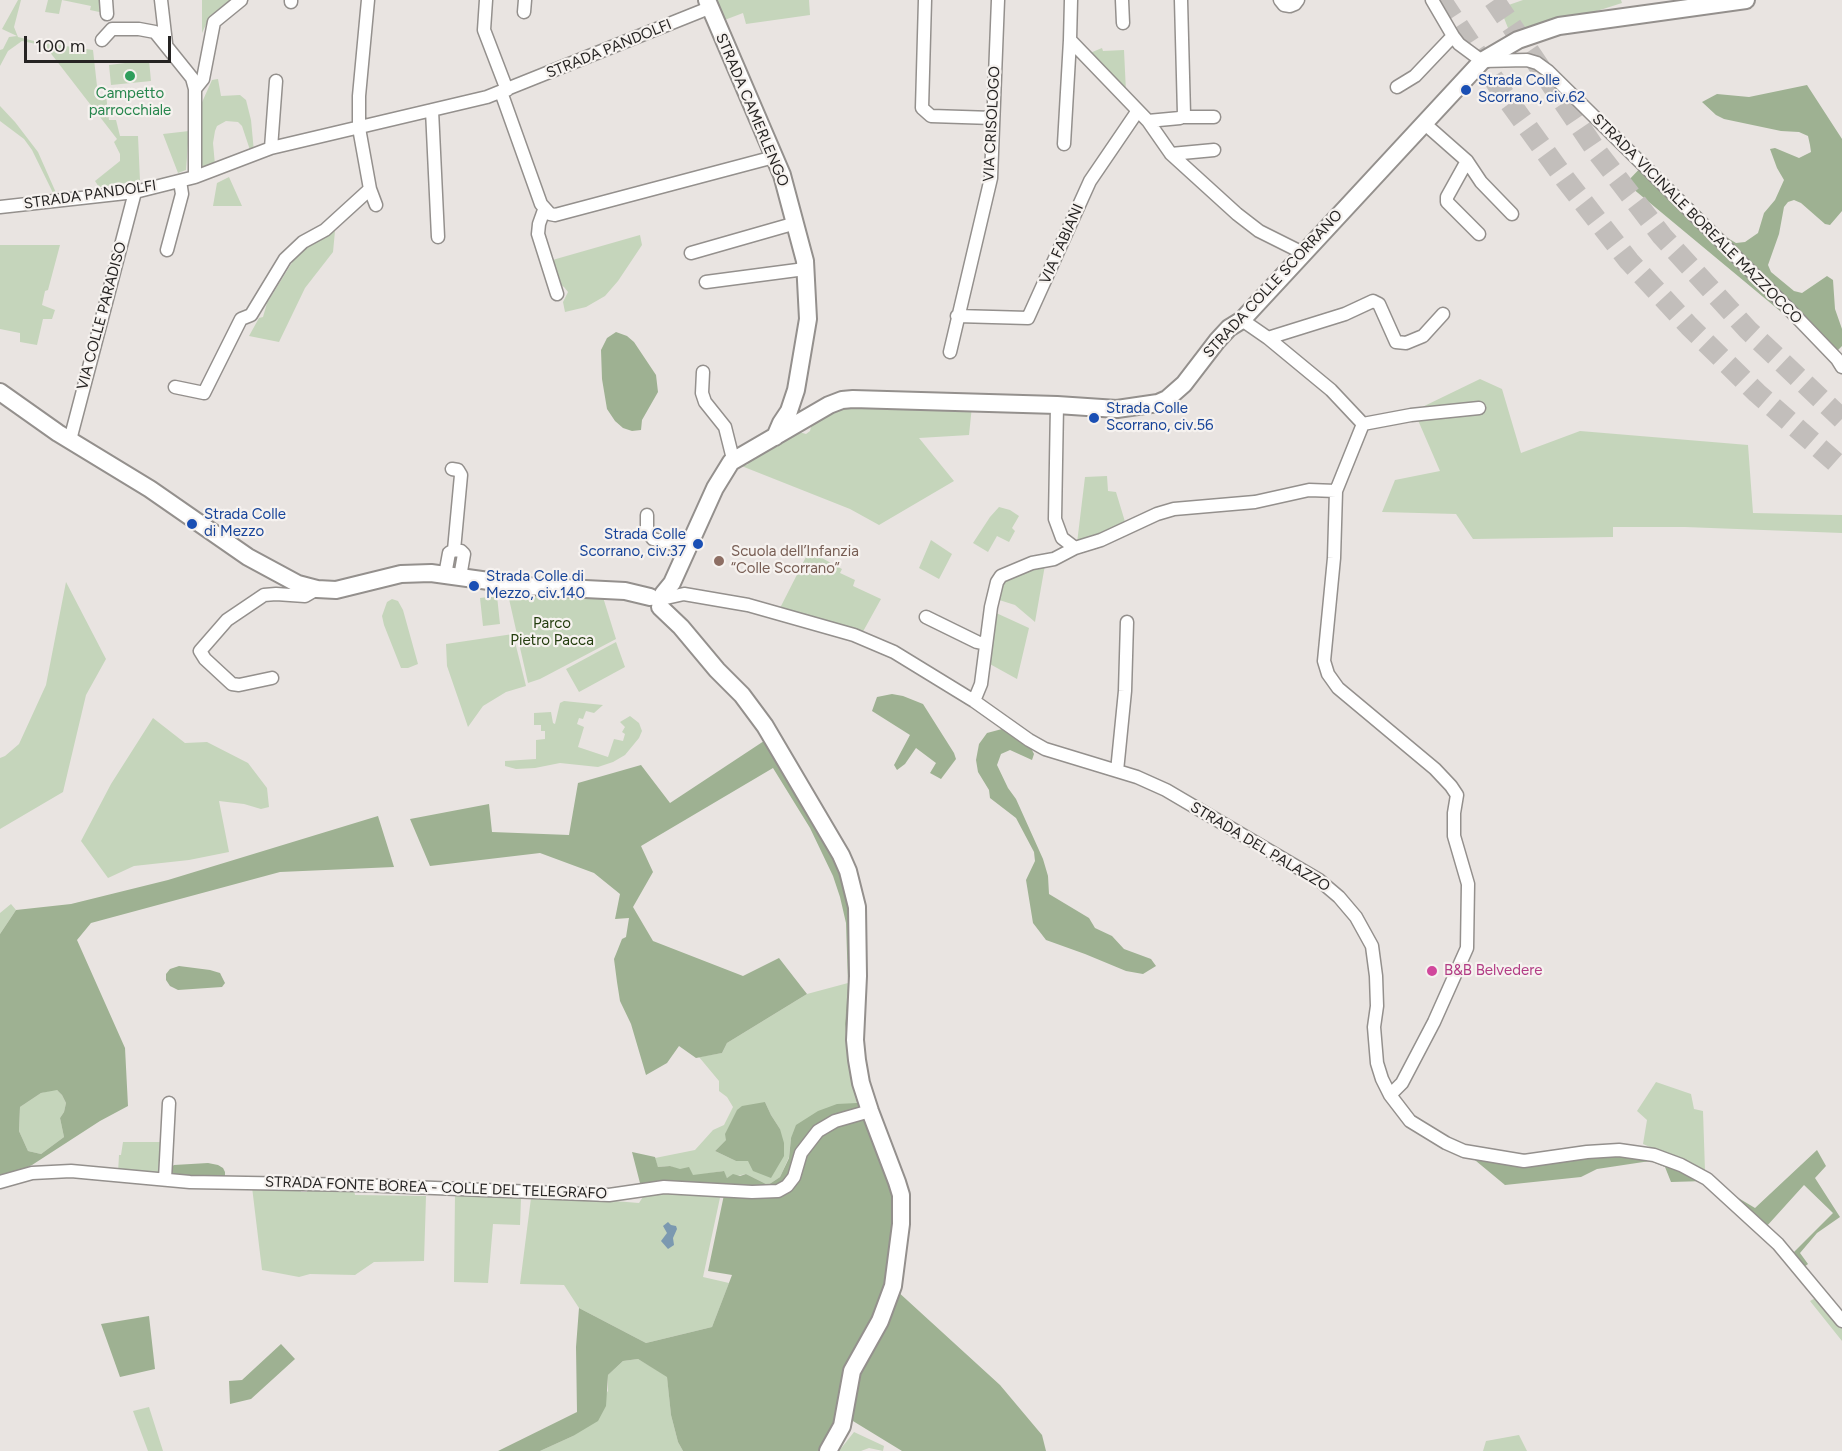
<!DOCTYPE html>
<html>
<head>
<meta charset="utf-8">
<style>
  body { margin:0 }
  #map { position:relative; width:1842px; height:1451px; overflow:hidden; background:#e9e4e1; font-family:Figtree,sans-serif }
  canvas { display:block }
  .scale { position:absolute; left:24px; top:36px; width:147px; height:27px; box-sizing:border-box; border:3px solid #262423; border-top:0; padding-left:8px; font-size:18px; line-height:21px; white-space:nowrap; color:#262423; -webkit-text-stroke:4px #f6f2ef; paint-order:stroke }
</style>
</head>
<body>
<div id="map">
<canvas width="1842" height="1451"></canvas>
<div class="scale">100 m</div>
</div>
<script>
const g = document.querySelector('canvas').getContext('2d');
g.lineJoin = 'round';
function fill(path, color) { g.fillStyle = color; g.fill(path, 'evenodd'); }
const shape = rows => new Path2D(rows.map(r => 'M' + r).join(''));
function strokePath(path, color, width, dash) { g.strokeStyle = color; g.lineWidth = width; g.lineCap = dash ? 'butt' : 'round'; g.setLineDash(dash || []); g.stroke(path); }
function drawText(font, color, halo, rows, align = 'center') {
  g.font = font + ' Figtree,sans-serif'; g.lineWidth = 4.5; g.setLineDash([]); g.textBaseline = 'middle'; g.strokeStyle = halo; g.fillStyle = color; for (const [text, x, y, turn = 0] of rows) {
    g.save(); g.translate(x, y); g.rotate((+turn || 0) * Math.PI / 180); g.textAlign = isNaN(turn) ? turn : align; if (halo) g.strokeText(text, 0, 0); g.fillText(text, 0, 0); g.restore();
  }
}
fill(shape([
  [18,0,21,0,14,27,18,37,38,42,93,50,98,95,106,95,109,120,116,120,120,136,138,136,140,181,99,187,95,181,120,161,120,154,114,142,117,139,49,51,47,53,36,44,22,41,8,51,0,66,0,50,3,49,9,37,17,36,2,29],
  [48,0,104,0,104,13,90,10,91,6,62,0,59,14,45,12],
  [202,0,234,0,210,16,202,33],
  [716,0,809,0,810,15,746,24,743,13,722,21],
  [1523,0,1621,0,1622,3,1512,38,1500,8],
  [1102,48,1103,51,1124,50,1126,92,1090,53],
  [149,60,151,81,111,85,109,65],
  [218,79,221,96,240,95,246,100,251,120,254,152,251,153,242,126,238,122,226,121,217,126,215,131,213,143,215,165,200,170,199,109,212,80],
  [0,106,15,122,38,152,57,195,54,195,32,150,24,139,0,121],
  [189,131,186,170,178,173,163,134],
  [229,177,242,206,213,206,217,183],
  [335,231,333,252,305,288,279,342,249,336,259,318,263,317,267,303,293,261,307,247],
  [640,235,642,245,618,281,605,296,586,307,565,312,563,302,568,292,564,287,556,282,549,261],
  [0,245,60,245,48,290,45,291,42,305,55,310,52,319,43,319,37,345,20,342,20,333,0,329],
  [1480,379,1502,389,1521,453,1580,431,1748,445,1753,513,1842,515,1842,533,1685,527,1613,527,1613,537,1473,539,1456,514,1382,512,1395,480,1440,471,1414,411],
  [868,405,972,406,969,435,919,438,954,481,879,525,850,509,739,465,747,465,750,461,792,434,799,432,806,434,810,431,812,423,828,414,842,409],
  [1107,476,1108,491,1116,492,1126,525,1077,543,1085,477],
  [999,507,1010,510,1019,516,1012,528,1015,531,1009,542,997,536,988,552,973,543,990,517],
  [931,540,952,554,939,579,919,568],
  [809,551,842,569,840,573,855,580,853,586,881,599,860,637,778,612],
  [1045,565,1035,622,1015,605,996,599,1001,584,1011,575],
  [66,582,106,659,86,695,63,792,0,829,0,758,5,756,19,744,46,685],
  [507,590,558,594,560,598,562,598,563,595,602,594,616,639,540,679,528,683],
  [497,596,500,624,483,626,480,598],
  [392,599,398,601,403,610,418,664,408,668,401,668,384,625,382,616,387,602],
  [994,612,1029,628,1017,679,988,663],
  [513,634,526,686,506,692,483,706,468,727,447,666,446,644],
  [616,642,625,667,579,692,566,669],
  [564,701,603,705,594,713,586,711,583,719,579,718,577,724,584,727,578,747,608,757,614,739,623,741,625,734,622,732,625,727,620,722,630,716,639,723,642,731,639,738,625,755,613,762,598,767,560,763,535,768,516,769,505,766,505,761,536,759,536,740,545,739,545,731,541,731,541,725,534,725,534,713,551,712,553,723,555,724,560,703],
  [153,718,185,743,207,742,248,763,267,788,269,807,261,809,244,804,219,801,229,852,189,860,134,866,108,878,81,841,111,784],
  [11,904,16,910,0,934,0,913],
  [848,983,845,1024,848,1060,857,1104,791,1138,789,1157,780,1177,768,1185,746,1174,727,1178,723,1171,693,1176,670,1166,658,1167,655,1158,695,1150,713,1130,724,1125,733,1107,727,1097,719,1091,719,1081,699,1057,722,1053,727,1043,807,994],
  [765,1102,771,1115,780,1129,748,1161,736,1161,715,1151],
  [1656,1082,1691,1094,1694,1109,1703,1111,1705,1171,1643,1144,1647,1120,1637,1111],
  [56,1089,62,1095,66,1103,64,1112,60,1118,64,1137,41,1154,28,1151,19,1131,20,1107,41,1093],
  [123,1142,163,1142,160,1175,118,1173,119,1155,121,1155],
  [252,1187,300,1189,301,1192,307,1192,307,1189,354,1190,355,1195,426,1196,424,1261,374,1262,355,1275,310,1274,299,1277,262,1270],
  [646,1192,721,1193,703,1277,729,1283,712,1327,646,1343,579,1308,564,1285,520,1284,531,1198,614,1201,639,1203],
  [455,1195,521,1198,520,1225,493,1224,488,1283,454,1282],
  [1819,1296,1842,1326,1842,1341,1810,1301],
  [638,1359,667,1376,671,1415,678,1442,683,1451,540,1451,573,1436,608,1391,608,1375,623,1361],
  [149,1407,163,1451,148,1451,133,1411],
  [854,1432,884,1446,883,1451,869,1448,861,1451,839,1451],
  [1519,1435,1527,1451,1483,1451,1486,1441]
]), '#c5d5bb');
fill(shape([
  [1807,85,1842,139,1842,211,1830,225,1825,224,1801,203,1794,200,1788,202,1784,207,1779,234,1768,265,1771,272,1794,291,1802,293,1827,276,1833,280,1835,309,1842,329,1842,346,1833,355,1626,183,1647,161,1676,187,1687,201,1698,209,1721,234,1736,243,1745,242,1758,233,1764,213,1775,200,1784,180,1777,168,1770,149,1775,148,1799,158,1811,152,1810,145,1808,136,1799,132,1781,131,1724,119,1716,115,1702,102,1717,94,1749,97],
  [616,332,627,336,634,342,656,375,658,392,642,420,641,430,632,431,623,428,615,421,607,409,602,379,601,350,607,338],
  [892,694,903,696,923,704,954,753,956,759,941,779,930,773,936,763,916,748,905,764,897,770,894,765,910,735,872,711,877,697],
  [1002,729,1031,748,1034,754,1032,760,1010,750,1001,754,997,765,1008,788,1016,799,1043,859,1048,876,1049,894,1089,918,1095,928,1112,936,1124,949,1151,959,1156,966,1143,974,1126,971,1085,954,1046,940,1033,923,1026,880,1035,861,1034,852,1016,818,990,798,989,790,978,772,976,760,979,744,987,733],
  [767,739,839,860,852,906,861,1103,857,1112,870,1111,894,1182,890,1285,875,1319,842,1372,842,1403,824,1451,683,1451,678,1442,671,1415,667,1377,638,1359,623,1361,608,1375,606,1406,598,1421,573,1436,540,1451,498,1451,577,1412,576,1347,579,1308,646,1343,712,1327,732,1275,708,1271,725,1190,641,1187,632,1152,655,1157,658,1167,670,1166,680,1169,689,1167,693,1175,724,1171,727,1178,733,1174,740,1176,746,1174,768,1185,780,1177,789,1158,791,1138,796,1125,818,1111,837,1104,857,1103,848,1060,845,1024,848,983,846,923,840,897,833,876,810,828,773,768,641,846,653,872,633,907,653,941,743,976,779,958,807,994,727,1043,722,1053,696,1058,679,1046,667,1063,646,1075,631,1024,620,1001,617,982,614,959,622,939,626,937,629,918,615,919,620,894,594,873,540,853,430,866,410,819,489,804,492,832,569,835,578,783,641,765,670,803],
  [378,816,394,867,280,872,91,923,77,940,125,1048,128,1106,100,1121,32,1165,0,1181,0,934,16,910,71,904,168,880],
  [57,1090,62,1095,66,1103,64,1112,60,1118,64,1137,41,1154,28,1151,19,1131,20,1107,41,1093],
  [179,966,210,970,220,973,225,983,222,987,178,990,170,986,166,980,166,974,170,969],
  [765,1102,771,1115,780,1129,784,1143,784,1156,771,1178,753,1171,748,1161,736,1161,715,1151,726,1140,725,1134,737,1110,742,1106],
  [1817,1150,1826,1166,1815,1178,1840,1217,1817,1233,1800,1253,1808,1264,1804,1267,1792,1254,1833,1213,1804,1185,1766,1227,1715,1184,1755,1208],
  [1464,1151,1524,1161,1637,1151,1705,1181,1671,1182,1665,1167,1650,1161,1597,1169,1581,1177,1505,1185],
  [208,1163,218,1165,223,1168,225,1172,225,1179,172,1178,170,1168,174,1165],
  [896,1290,1000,1385,1042,1435,1046,1451,902,1451,848,1418,859,1366],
  [149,1316,155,1369,120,1377,101,1324],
  [281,1344,295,1359,251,1399,230,1404,229,1381,242,1380]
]), '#9eb192');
fill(shape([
  [668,1222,671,1225,676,1226,677,1229,673,1238,674,1245,668,1249,661,1241,667,1233,663,1226]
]), '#7b99b0');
strokePath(shape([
  [1441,0,1505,96,1565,179,1629,261,1689,326,1757,393,1842,468],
  [1494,0,1598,153,1662,236,1748,330,1842,419]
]), '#c2bebb', 21, [21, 10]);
const street = shape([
  [106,0,107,14],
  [161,0,166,43],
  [486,0,484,30,507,90],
  [925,0,922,108,931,116,993,118],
  [1071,0,1070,40,1148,121,1171,154,1237,214,1259,231,1303,253],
  [1122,0,1123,23],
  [1280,0,1284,5,1290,6,1295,4,1298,0],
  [1432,0,1453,36,1459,44,1482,61,1527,60,1537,63,1548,71,1786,306,1837,359,1842,367],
  [291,2,291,0],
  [524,12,525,0],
  [102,40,112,29,139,29,155,32,192,78,195,89,195,177],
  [1397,87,1415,76,1453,36],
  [195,89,203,79,214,22,241,0],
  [501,92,541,204,550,214,555,215,774,157],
  [432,110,438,237],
  [1183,117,1214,117],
  [1148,121,1180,118,1184,114,1181,0],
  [1425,124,1467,161,1481,182,1512,214],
  [1064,144,1070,40],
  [271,148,276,81],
  [1171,154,1214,150],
  [1467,161,1447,197,1447,202,1479,234],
  [370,189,376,205],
  [0,207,135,192,195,177,271,148,487,97,709,8],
  [544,210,539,224,538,234,557,294],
  [167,250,182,194,180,181],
  [691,253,796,223],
  [706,282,805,269],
  [957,316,1028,318,1090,181,1137,112],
  [1242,320,1268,338,1331,390,1363,424],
  [1268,338,1345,314,1373,301,1379,304,1396,342,1406,343,1423,336,1443,314],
  [950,352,991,178,998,0],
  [703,372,702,393,705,402,725,427,733,459],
  [175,387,204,393,241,319,251,315,285,259,303,242,325,230,370,189,359,128,359,96,368,0],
  [1057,405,1055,519,1062,538,1075,548],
  [70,440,135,192],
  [452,469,458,470,461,475,454,550],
  [647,515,647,531,653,539,689,548],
  [445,575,449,553,454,550,461,551,464,554,460,577],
  [666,598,684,594,748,605,854,635,894,652,974,701,1029,740,1045,749,1137,777,1166,790,1319,880,1339,897,1356,917,1372,946,1376,976,1377,1006,1374,1027,1377,1063,1382,1079,1390,1095,1410,1121,1446,1143,1464,1151,1524,1161,1587,1152,1619,1150,1654,1155,1681,1165,1707,1179,1778,1244,1842,1321],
  [926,617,977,642,986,644],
  [272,678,239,685,232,684,205,659,200,651,227,620,264,595,276,594,305,596,317,589],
  [974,701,981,684,991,607,997,582,1001,576,1032,563,1054,559,1075,548,1101,540,1157,514,1174,509,1255,502,1309,490,1336,491],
  [1117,771,1125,691,1127,622],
  [1390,1095,1402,1083,1434,1022,1467,948,1468,884,1454,836,1454,813,1457,795,1451,786,1435,769,1338,688,1328,674,1324,661,1334,558,1336,491,1363,424,1411,415,1479,408],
  [165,1179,169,1103],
  [0,1182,32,1173,71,1171,190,1182,360,1185,609,1195,664,1187,752,1192,778,1191,787,1186,794,1177,801,1153,818,1131,835,1121,870,1111]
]);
const secondary = shape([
  [707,0,782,175,805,261,808,319,796,390,789,411,781,423,775,437],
  [0,392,58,433,150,489,248,557,298,584,317,589,336,590,401,574,431,573,525,586,625,591,650,597],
  [663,594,672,583,715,488,731,462,829,405,842,400,853,399,1057,405,1117,409,1158,403,1167,399,1184,384,1217,341,1229,328,1242,320,1482,61,1518,40,1559,26,1746,0],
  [660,607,681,627,717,670,742,695,765,726,841,855,848,871,857,907,858,976,855,1040,857,1060,861,1083,870,1111,897,1182,901,1195,901,1224,893,1286,880,1321,852,1371,842,1426,828,1451]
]);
strokePath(street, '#94908d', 15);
strokePath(secondary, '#94908d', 20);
strokePath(street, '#fff', 12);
strokePath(secondary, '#fff', 16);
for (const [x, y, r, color] of [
  [130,76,6,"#2e9e5b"],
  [1466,90,6,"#1a4fb4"],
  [1094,418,6,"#1a4fb4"],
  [192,524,6,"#1a4fb4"],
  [698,544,6,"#1a4fb4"],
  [719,561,6,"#8d6e63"],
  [474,586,6,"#1a4fb4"],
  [1432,971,6,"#d1479c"]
]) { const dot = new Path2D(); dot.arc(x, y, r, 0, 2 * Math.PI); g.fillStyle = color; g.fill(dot); strokePath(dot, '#f6f2ef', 2); }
drawText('15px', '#262423', '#f6f2ef', [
  ["STRADA PANDOLFI",609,49,-22],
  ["STRADA CAMERLENGO",752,110,67],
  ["VIA CRISOLOGO",992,124,-87],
  ["STRADA PANDOLFI",90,195,-8],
  ["STRADA VICINALE BOREALE MAZZOCCO",1697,219,45],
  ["VIA FABIANI",1062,244,-66],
  ["STRADA COLLE SCORRANO",1273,284,-47],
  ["VIA COLLE PARADISO",102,316,-75],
  ["STRADA DEL PALAZZO",1260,847,31],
  ["STRADA FONTE BOREA - COLLE DEL TELEGRAFO",436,1188,2]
]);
drawText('15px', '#164399', '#f6f2ef', [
  ["Strada Colle",1478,81],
  ["Scorrano, civ.62",1478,98],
  ["Strada Colle",1106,409],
  ["Scorrano, civ.56",1106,426],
  ["Strada Colle",204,515],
  ["di Mezzo",204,532],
  ["Strada Colle",686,535,"right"],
  ["Scorrano, civ.37",686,552,"right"],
  ["Strada Colle di",486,577],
  ["Mezzo, civ.140",486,594]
], 'left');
drawText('15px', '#27864d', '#f6f2ef', [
  ["Campetto",130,94],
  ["parrocchiale",130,111]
]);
drawText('15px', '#785e54', '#f6f2ef', [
  ["Scuola dell’Infanzia",731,552],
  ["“Colle Scorrano”",731,569]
], 'left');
drawText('15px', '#243e0f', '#f6f2ef', [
  ["Parco",552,624],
  ["Pietro Pacca",552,641]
]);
drawText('15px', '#b23c85', '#f6f2ef', [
  ["B&B Belvedere",1444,971]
], 'left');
</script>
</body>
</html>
